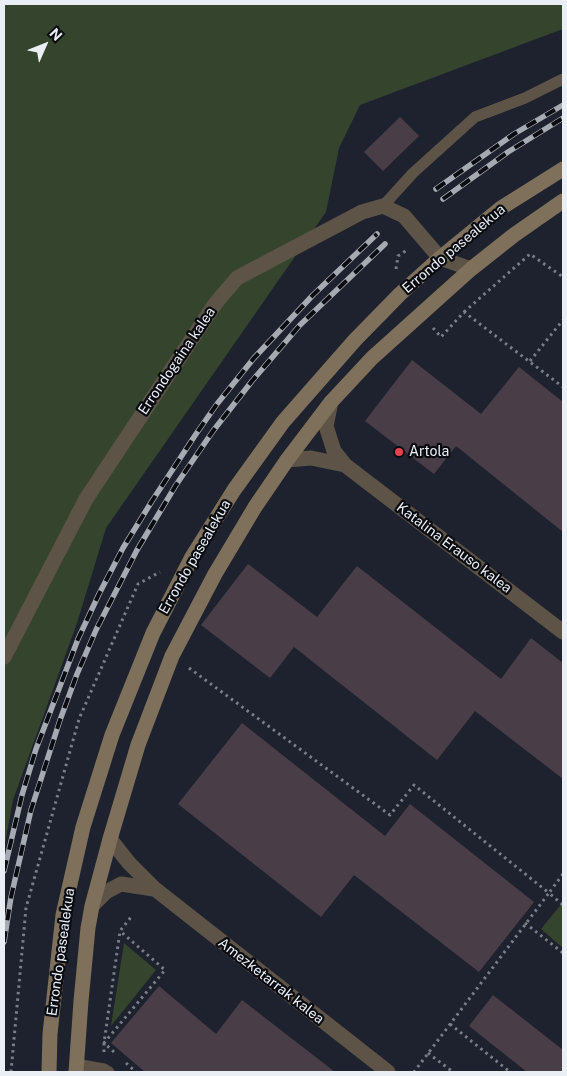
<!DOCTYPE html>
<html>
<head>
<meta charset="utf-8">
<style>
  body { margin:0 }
  #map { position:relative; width:567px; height:1076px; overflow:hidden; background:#1e222e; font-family:"Public Sans",sans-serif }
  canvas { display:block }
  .frame { position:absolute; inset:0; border:5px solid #eaeef5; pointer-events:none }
  .north { position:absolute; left:20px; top:20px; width:50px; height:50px; -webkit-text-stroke:4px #0a0c11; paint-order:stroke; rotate:46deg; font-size:14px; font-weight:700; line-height:20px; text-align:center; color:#eaeef5 }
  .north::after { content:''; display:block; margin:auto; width:18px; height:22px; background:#eaeef5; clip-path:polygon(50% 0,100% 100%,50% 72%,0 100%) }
</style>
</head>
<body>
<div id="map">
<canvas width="567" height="1076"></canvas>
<div class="frame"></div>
<div class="north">N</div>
</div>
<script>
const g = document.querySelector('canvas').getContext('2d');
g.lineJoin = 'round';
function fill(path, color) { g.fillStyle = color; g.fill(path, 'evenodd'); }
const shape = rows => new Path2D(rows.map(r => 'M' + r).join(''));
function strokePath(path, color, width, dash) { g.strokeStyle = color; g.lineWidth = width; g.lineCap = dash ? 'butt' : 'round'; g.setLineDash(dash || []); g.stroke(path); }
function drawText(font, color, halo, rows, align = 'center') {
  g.font = font + ' "Public Sans",sans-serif'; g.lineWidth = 4.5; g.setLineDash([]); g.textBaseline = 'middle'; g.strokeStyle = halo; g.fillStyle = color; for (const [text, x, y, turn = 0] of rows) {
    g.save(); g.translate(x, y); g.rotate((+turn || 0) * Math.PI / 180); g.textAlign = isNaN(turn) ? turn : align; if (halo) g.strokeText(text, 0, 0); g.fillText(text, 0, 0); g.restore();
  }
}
fill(shape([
  [4,4,563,4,563,29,360,105,339,148,326,212,106,528,77,623,13,800,4,849],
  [563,902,563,948,541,929],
  [124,943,156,970,111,1026]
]), '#35442c');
fill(shape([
  [400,117,419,136,383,171,364,152],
  [412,360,481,414,519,367,563,402,563,532,456,446,434,474,365,421],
  [248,564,317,617,357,566,501,679,531,638,563,663,563,779,475,711,437,760,294,647,270,678,201,625],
  [242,723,385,836,410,804,534,902,479,972,354,875,321,917,178,804],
  [159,986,216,1034,242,1000,335,1072,145,1072,111,1043],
  [493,995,563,1050,563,1072,527,1072,469,1026]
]), '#493e48');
strokePath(shape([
  [396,269,398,256,407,250],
  [464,312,530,254,563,277],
  [433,328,441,337,464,312,563,387],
  [530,361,563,320],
  [189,668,390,815,414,785,549,893,414,1072],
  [563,874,549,893,563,905],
  [525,923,563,953],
  [450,1024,510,1072],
  [104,1052,104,1043,120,931,131,917],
  [114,1052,104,1043,165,970,120,931],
  [428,1053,453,1072],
  [126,1063,136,1072],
  [11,1072,26,908,79,719,138,584,160,572]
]), '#7a7e87', 3, [2.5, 4]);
strokePath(shape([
  [383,206,413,173,475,117,525,98,563,79],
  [76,1064,104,1069,109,1072]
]), '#5d5447', 11);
strokePath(shape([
  [331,402,326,426,334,451,345,465,563,632],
  [287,460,311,458,345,465],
  [4,657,86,499,215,304,237,278,362,212,383,206,404,216,440,258,471,269],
  [110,839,129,863,155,889,388,1072],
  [92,906,106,892,121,884,154,889]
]), '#5d5447', 15);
strokePath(shape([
  [49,1072,50,1034,63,915,83,827,112,735,153,633,192,557,234,490,283,422,355,340,400,294,440,258,501,208,563,169],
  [76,1072,81,1001,88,928,92,906,110,839,138,745,172,656,215,574,255,507,287,460,331,402,372,358,471,269,514,235,563,201]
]), '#7e705b', 15);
const rail = shape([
  [436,189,514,134,563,105],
  [443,199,508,152,563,118],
  [4,871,22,795,36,749,78,639,99,594,123,548,152,501,196,434,217,404,254,358,313,295,377,234],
  [4,942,11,897,31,810,60,720,77,674,96,630,137,550,176,485,213,431,252,381,300,325,385,244]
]);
strokePath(rail, '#a6aab2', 5.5);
strokePath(rail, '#0a0c11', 4, [11]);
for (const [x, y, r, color] of [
  [399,452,5,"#e0444e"]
]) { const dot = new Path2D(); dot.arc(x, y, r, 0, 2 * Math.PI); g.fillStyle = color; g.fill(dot); strokePath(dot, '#0a0c11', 2); }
drawText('14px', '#eaeef5', '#0a0c11', [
  ["Errondo pasealekua",454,249,-40],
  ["Errondogaina kalea",177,361,-56],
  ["Katalina Erauso kalea",454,548,37],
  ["Errondo pasealekua",195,557,-60],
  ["Errondo pasealekua",61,952,-82],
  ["Amezketarrak kalea",271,981,38]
]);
drawText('14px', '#eaeef5', '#0a0c11', [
  ["Artola",409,452]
], 'left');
</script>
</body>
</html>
